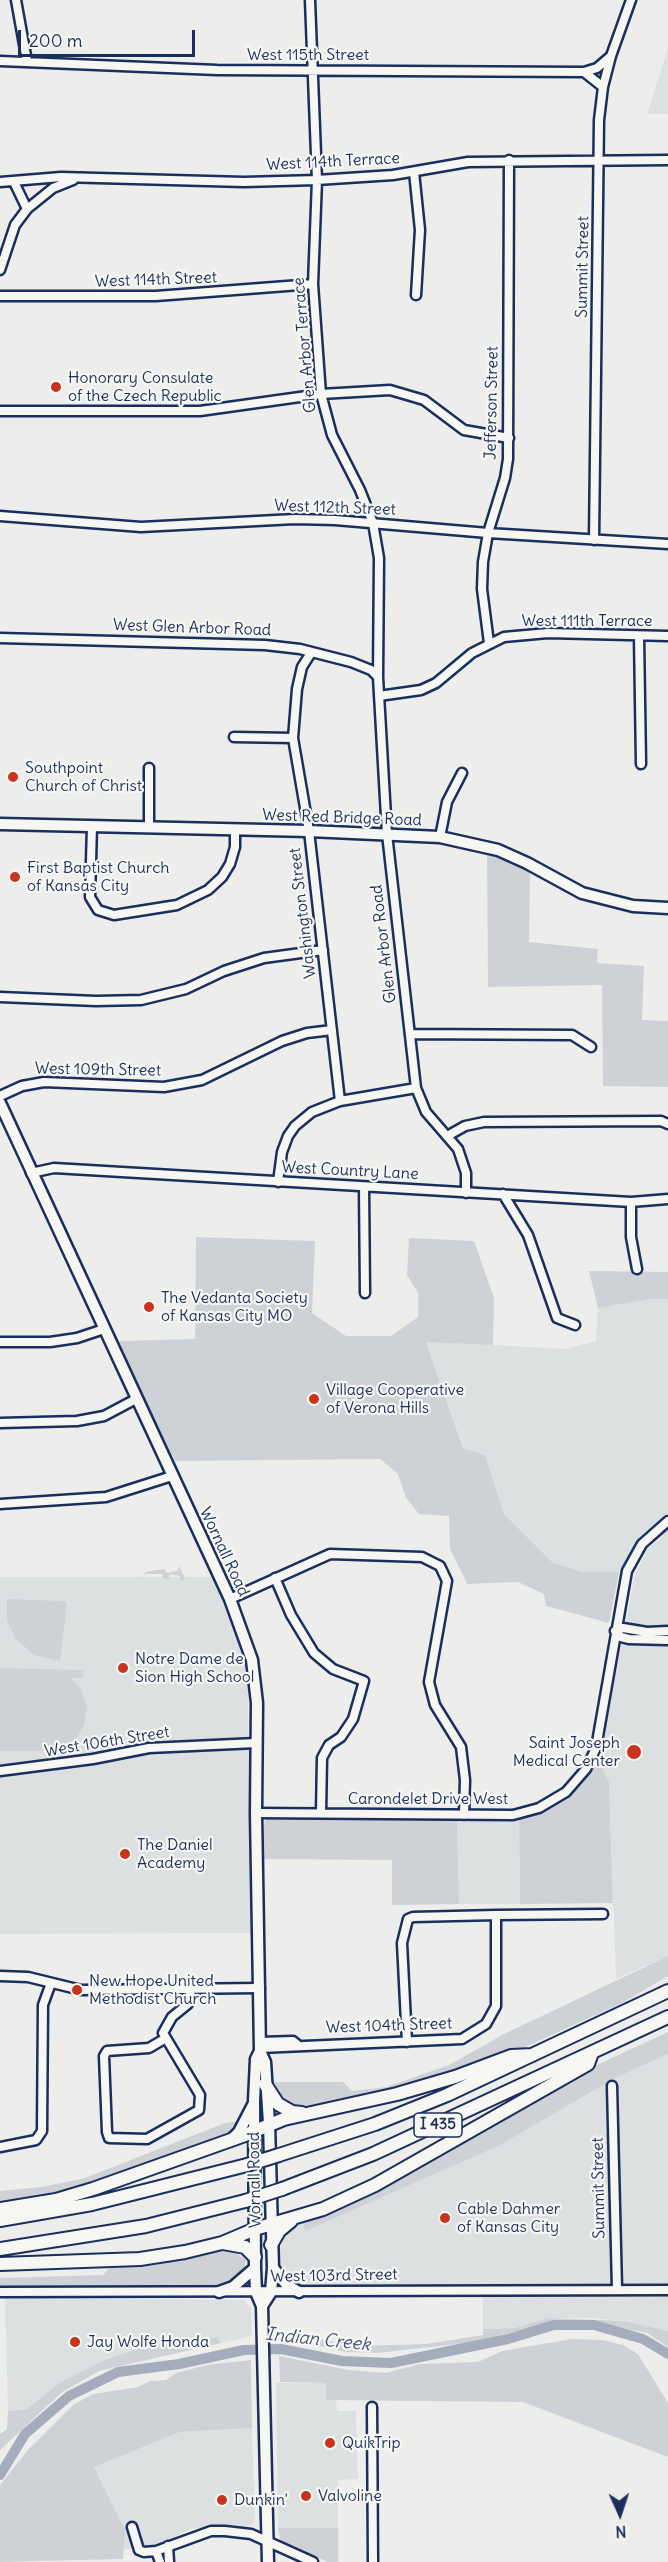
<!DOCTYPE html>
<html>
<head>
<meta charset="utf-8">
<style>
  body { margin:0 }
  #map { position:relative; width:668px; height:2562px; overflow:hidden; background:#edeeec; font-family:Delius,sans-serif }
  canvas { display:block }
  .north { position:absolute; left:590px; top:2484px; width:60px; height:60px; -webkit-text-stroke:4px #f6f6f2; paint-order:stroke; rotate:177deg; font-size:16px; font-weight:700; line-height:24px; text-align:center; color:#1b2f5e }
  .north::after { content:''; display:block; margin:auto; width:21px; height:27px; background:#1b2f5e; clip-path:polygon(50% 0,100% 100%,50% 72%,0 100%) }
  .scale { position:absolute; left:18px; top:30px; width:177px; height:27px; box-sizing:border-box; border:3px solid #1b2f5e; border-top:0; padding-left:8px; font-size:18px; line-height:21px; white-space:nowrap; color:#1b2f5e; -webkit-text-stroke:4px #f6f6f2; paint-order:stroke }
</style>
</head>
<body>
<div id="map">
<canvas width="668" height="2562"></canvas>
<div class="north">N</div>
<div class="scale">200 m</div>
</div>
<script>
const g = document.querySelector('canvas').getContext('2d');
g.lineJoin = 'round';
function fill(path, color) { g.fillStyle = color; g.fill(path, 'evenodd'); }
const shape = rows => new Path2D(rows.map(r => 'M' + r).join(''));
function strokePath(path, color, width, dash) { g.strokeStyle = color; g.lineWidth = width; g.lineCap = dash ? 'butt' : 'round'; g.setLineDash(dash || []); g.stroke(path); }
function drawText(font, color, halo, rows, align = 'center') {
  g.font = font + ' Delius,sans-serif'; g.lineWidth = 4.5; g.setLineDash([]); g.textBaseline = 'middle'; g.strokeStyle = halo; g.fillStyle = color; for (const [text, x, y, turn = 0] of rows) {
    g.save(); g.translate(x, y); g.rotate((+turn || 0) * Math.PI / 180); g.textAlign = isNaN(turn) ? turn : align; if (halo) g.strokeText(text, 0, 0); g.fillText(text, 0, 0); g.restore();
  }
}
fill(shape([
  [668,48,668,114,647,114],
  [651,1299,668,1299,668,1513,641,1535,619,1572,582,1572,552,1562,504,1514,485,1455,463,1448,426,1341,565,1349,596,1341,598,1308],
  [668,1530,668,1956,616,1979,609,1782,599,1761,635,1574,648,1549],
  [0,1577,213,1577,239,1636,244,1657,248,1692,248,1739,160,1743,68,1760,0,1768],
  [245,1747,250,1752,251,1933,0,1934,0,1775,25,1775,137,1754],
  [519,1817,520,1904,459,1904,457,1820],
  [668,2054,668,2285,335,2286,290,2281,285,2276,281,2268,280,2250,283,2235,292,2224,302,2220,305,2231,613,2079],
  [483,2295,668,2295,668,2331,625,2321,591,2318,548,2318,515,2328,483,2329],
  [5,2297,243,2300,251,2308,252,2336,221,2343,218,2337,144,2347,59,2383,27,2409,8,2411],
  [276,2383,326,2383,326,2399,336,2400,337,2411,356,2411,358,2479,338,2480,338,2528,278,2528],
  [252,2428,255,2520,252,2524,246,2527,230,2525,191,2529,150,2549,123,2549,124,2530,94,2467,180,2432]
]), '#dde0e1');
fill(shape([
  [487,853,530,871,529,942,598,949,597,963,644,966,642,1020,668,1021,668,1087,603,1086,602,985,488,987],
  [196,1237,315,1241,312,1313,346,1336,391,1336,418,1317,418,1293,407,1275,409,1238,474,1241,494,1298,493,1345,426,1342,463,1448,485,1455,504,1514,552,1562,582,1572,619,1572,609,1623,546,1606,544,1594,518,1582,467,1584,450,1549,449,1516,419,1514,406,1498,398,1474,380,1459,175,1461,134,1379,119,1341,195,1339],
  [589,1271,668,1272,668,1299,651,1299,598,1308],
  [179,1566,185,1578,182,1581,180,1580,180,1576,170,1574,168,1579,163,1578,162,1574,145,1574,143,1579,145,1572,164,1569,167,1573,177,1571],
  [7,1599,63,1601,67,1604,60,1661,34,1655,16,1639,7,1621],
  [0,1668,83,1670,83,1678,71,1678,82,1691,87,1707,84,1726,75,1739,67,1746,52,1751,0,1751],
  [599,1761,609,1782,613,1903,520,1904,519,1817,535,1814,573,1793],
  [270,1817,457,1820,459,1904,392,1905,392,1860,263,1859,263,1828,265,1821],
  [668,1956,668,1976,622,2003,479,2068,421,2085,300,2107,288,2105,274,2090,273,2082,343,2082,352,2091,386,2087,449,2065,504,2034],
  [668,2032,668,2054,613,2079,498,2146,305,2231,302,2220,575,2075],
  [241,2121,236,2129,225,2135,94,2184,0,2207,0,2191,42,2187,85,2178,225,2123],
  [222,2249,233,2250,246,2260,243,2275,227,2284,0,2287,0,2278,103,2275,109,2268,157,2265],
  [548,2318,625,2321,668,2331,668,2347,647,2333,588,2321,557,2322,466,2343,377,2353,345,2352,277,2336,278,2331,354,2346,426,2344,483,2335,483,2329,515,2328],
  [218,2337,221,2343,99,2371,61,2393,0,2450,0,2434,7,2429,8,2411,27,2409,59,2383,105,2360,144,2347],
  [572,2339,602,2340,623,2345,638,2354,668,2403,668,2457,523,2402,326,2400,326,2383,280,2382,279,2356,348,2370,386,2373,420,2364,478,2362,502,2351],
  [251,2360,252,2428,180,2432,94,2467,125,2530,123,2559,0,2562,0,2485,28,2450,73,2405,93,2394,138,2387,150,2381,166,2380,176,2373,207,2365],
  [278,2528,338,2528,338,2562,328,2562,281,2542]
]), '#ced2d7');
strokePath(shape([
  [0,2475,25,2434,69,2396,118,2372,179,2364,244,2350,281,2349,342,2361,391,2363,508,2339,554,2325,594,2325,643,2339,668,2354]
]), '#a5acbc', 10);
const minor = shape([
  [16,0,27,61],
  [310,0,317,180,313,284,321,394,332,435,360,490,373,523,379,558,378,677,387,834,416,1088,426,1112,458,1149,466,1173,466,1193],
  [0,61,217,70,584,72,597,68,611,56],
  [584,72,603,87],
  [414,172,420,230,416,295],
  [0,182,61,177,244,182,317,180,393,175,468,162,668,160],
  [14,182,27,209],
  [0,270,15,225,27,209,53,188,73,180],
  [0,296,156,296,313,284],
  [0,411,200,411,321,394,390,390,424,400,464,430,509,438],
  [0,516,141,527,295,519,335,520,488,533,668,544],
  [594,540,599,120,603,87,611,56,631,0],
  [639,636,641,764],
  [0,638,265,645,300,649,351,662,371,670,378,677],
  [489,643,482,589,483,562,488,533,505,478,508,459,509,160],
  [311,653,302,667,297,689,293,738,309,831,340,1101],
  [379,696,421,690,436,683,472,653,504,637,548,633,668,636],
  [234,737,293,738],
  [149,768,149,827],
  [92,826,90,897,98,910,114,915,177,905,208,890,222,877,230,864,235,847,235,829],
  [440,837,447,802,462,773],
  [0,997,96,1001,141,1000,186,989,224,971,264,958,323,950],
  [410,1034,572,1035,591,1047],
  [0,1096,22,1086,44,1082,164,1087,202,1080,282,1041,307,1033,332,1030],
  [449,1135,465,1126,484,1122,661,1121,668,1124],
  [31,1173,54,1168,631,1202,668,1199],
  [278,1182,282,1152,288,1136,295,1126,312,1112,340,1101,416,1088],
  [364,1187,365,1293],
  [503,1194,528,1235,557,1318,575,1325],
  [631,1202,631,1237,637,1269],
  [0,1342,50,1342,77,1338,104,1329],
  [0,1423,77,1421,104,1416,136,1399],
  [0,1504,106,1497,172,1476],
  [275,1578,291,1615,314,1653,333,1669,364,1681,353,1719,341,1737,329,1745,322,1758,321,1813],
  [230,1599,330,1554,422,1557,440,1566,447,1581,429,1682,435,1705,461,1747,465,1780,464,1815],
  [615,1631,621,1637,629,1639,668,1640],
  [615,1631,623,1628,647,1632,668,1631],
  [0,1771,93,1759,149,1748,256,1743],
  [256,1813,513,1815,539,1808,566,1792,586,1769,596,1748,627,1571,642,1544,668,1521],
  [0,1976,28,1977,81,1990,260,1988],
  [166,2038,149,2048,107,2051,104,2056,107,2132,109,2138,147,2139,199,2110,200,2095,163,2033,172,2017,188,2004,191,1989],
  [260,2042,293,2041,298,2045],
  [407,2042,402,1943,408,1919,413,1917,496,1915],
  [260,2048,462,2039,486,2024,496,2006,496,1915,603,1914],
  [612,2086,617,2289],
  [0,2147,36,2140,42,2131,43,2005,51,1983],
  [0,2292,668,2290],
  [372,2407,373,2562],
  [132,2527,139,2550,144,2552,156,2551,211,2531,225,2531,251,2534,313,2562],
  [168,2546,169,2562],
  [156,2551,160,2562]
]);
const major = shape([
  [0,824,309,831,440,837,498,850,527,863,582,893,633,906,668,908],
  [0,1103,230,1599,252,1660,257,1703,256,1813,260,2051,265,2062,269,2123,273,2268,271,2292,262,2306],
  [260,2051,256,2059,254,2101,255,2268,256,2292,262,2306,268,2562],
  [231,2140,239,2132,253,2105],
  [273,2268,287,2285,299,2292],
  [219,2292,233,2287,255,2268]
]);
const highway = shape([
  [265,2084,278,2104,292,2112,302,2113],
  [279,2155,375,2124,447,2095,668,1991],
  [282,2189,373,2154,668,2017],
  [0,2209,56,2200,93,2189,245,2135,284,2119,397,2094,455,2077,511,2056,532,2055],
  [0,2220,92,2204,247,2165],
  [223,2243,245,2247,255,2257],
  [271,2245,279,2231,291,2221],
  [0,2249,146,2226,245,2201],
  [0,2264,140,2259,185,2252,222,2243,255,2229,323,2209,375,2185,588,2064,592,2053]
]);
strokePath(minor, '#1b2f5e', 13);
strokePath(major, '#1b2f5e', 15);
strokePath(highway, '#1b2f5e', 16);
strokePath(minor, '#f6f6f2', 8);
strokePath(major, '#f6f6f2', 10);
strokePath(highway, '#f6f6f2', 12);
const highwayBridge = shape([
  [247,2165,279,2155],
  [245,2201,282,2189]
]);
strokePath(highwayBridge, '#1b2f5e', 16, []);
strokePath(highwayBridge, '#f6f6f2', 12);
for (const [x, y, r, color] of [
  [56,387,6,"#c8321e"],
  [13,777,6,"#c8321e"],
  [15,877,6,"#c8321e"],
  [149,1307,6,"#c8321e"],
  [314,1399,6,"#c8321e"],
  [123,1668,6,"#c8321e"],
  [634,1752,8,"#c8321e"],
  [125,1854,6,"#c8321e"],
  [77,1990,6,"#c8321e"],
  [445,2218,6,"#c8321e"],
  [75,2342,6,"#c8321e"],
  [330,2443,6,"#c8321e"],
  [306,2496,6,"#c8321e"],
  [222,2500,6,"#c8321e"]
]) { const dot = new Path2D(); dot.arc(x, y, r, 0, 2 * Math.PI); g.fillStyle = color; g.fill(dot); strokePath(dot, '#f6f6f2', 2); }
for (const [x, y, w] of [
  [438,2125,48]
]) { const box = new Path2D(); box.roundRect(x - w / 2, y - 12, w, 24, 4.5); g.fillStyle = '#f6f6f2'; g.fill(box); strokePath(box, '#1b2f5e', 1.5); }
drawText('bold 15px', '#1b2f5e', null, [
  ["I 435",438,2125]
]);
drawText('16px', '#1b2f5e', '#f6f6f2', [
  ["West 115th Street",308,55],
  ["West 114th Terrace",333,162,-3],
  ["Summit Street",583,267,-89],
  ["West 114th Street",156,280,-2],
  ["Glen Arbor Terrace",305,345,-95],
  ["Jefferson Street",492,403,-89],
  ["West 112th Street",335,508,2],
  ["West 111th Terrace",587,621],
  ["West Glen Arbor Road",192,628,2],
  ["West Red Bridge Road",342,818,2],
  ["Washington Street",303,913,-97],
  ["Glen Arbor Road",384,944,-97],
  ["West 109th Street",98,1070,1],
  ["West Country Lane",350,1171,3],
  ["Wornall Road",224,1552,65],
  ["West 106th Street",107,1742,-9],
  ["Carondelet Drive West",428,1799],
  ["West 104th Street",389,2026,-2],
  ["Wornall Road",255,2180,-91],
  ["Summit Street",599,2188,-91],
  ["West 103rd Street",334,2276,-1]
]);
drawText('16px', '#1b2f5e', '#f6f6f2', [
  ["Honorary Consulate",68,378],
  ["of the Czech Republic",68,396],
  ["Southpoint",25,768],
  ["Church of Christ",25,786],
  ["First Baptist Church",27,868],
  ["of Kansas City",27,886],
  ["The Vedanta Society",161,1298],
  ["of Kansas City MO",161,1316],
  ["Village Cooperative",326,1390],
  ["of Verona Hills",326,1408],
  ["Notre Dame de",135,1659],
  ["Sion High School",135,1677],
  ["Saint Joseph",620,1743,"right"],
  ["Medical Center",620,1761,"right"],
  ["The Daniel",137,1845],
  ["Academy",137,1863],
  ["New Hope United",89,1981],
  ["Methodist Church",89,1999],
  ["Cable Dahmer",457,2209],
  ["of Kansas City",457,2227],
  ["Jay Wolfe Honda",87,2342],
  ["QuikTrip",342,2443],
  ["Valvoline",318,2496],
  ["Dunkin'",234,2500]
], 'left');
drawText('italic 18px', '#44547a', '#f6f6f2', [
  ["Indian Creek",318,2340,6]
]);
</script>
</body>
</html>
